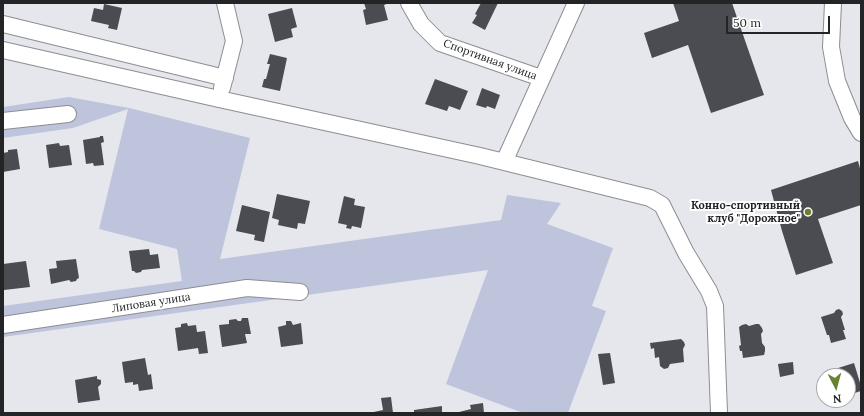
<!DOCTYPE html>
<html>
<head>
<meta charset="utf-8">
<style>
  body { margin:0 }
  #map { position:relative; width:864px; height:416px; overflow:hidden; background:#e5e7ed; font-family:Lora,serif }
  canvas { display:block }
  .frame { position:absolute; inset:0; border:4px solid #232426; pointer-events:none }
  .north { position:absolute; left:816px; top:368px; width:40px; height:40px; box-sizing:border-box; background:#fff; border:1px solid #a7a7a8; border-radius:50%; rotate:174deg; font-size:11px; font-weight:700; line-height:16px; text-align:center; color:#232426 }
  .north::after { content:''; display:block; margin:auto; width:14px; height:18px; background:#698133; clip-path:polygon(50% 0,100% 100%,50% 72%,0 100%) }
  .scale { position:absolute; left:726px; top:16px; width:104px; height:18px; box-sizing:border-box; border:2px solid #232426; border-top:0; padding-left:5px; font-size:12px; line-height:14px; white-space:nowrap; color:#232426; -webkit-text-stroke:3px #fff; paint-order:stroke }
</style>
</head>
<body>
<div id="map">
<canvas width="864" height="416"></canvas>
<div class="frame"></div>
<div class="north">N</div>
<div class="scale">50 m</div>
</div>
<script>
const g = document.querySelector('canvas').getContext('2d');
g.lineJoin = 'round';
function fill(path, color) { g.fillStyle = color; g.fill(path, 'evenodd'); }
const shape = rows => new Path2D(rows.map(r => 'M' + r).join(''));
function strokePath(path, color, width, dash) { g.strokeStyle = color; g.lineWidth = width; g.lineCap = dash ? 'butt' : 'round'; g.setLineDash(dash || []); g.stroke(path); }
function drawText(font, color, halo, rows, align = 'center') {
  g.font = font + ' Lora,serif'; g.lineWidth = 4; g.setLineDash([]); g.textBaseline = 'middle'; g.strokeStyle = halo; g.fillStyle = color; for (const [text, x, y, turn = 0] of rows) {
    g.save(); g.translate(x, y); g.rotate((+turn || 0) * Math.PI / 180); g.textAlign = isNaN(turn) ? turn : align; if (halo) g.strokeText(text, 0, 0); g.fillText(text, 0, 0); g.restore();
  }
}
fill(shape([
  [69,97,129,108,250,138,220,259,501,220,507,195,561,203,547,224,613,248,592,306,606,311,568,413,523,413,446,384,488,270,3,337,3,306,182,281,177,249,99,229,128,109,73,128,3,138,3,107]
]), '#bec4dc');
fill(shape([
  [364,3,389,3,384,5,388,20,366,25,363,10,366,9],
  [481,3,498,3,485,30,472,23,477,15,475,14],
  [673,3,732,3,764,95,711,113,688,45,652,58,644,33,679,21],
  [104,4,122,8,117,30,108,28,109,25,91,21,94,8,103,10],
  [292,8,297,27,291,29,293,37,275,42,268,14],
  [270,54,287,58,280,91,262,87,264,79,266,79,270,64,267,64],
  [435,79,468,91,460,110,449,106,447,111,425,104],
  [482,88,500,95,495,109,487,106,486,108,476,105],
  [100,136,103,136,104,142,101,143,104,165,94,166,93,163,86,164,83,140,100,137],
  [59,143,60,146,69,145,72,165,49,168,46,145],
  [17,149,20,169,3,172,3,153,8,152,8,150],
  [858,161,861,172,861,205,818,219,833,263,796,275,782,231,771,190],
  [277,194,310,201,305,224,298,223,297,229,278,225,279,220,272,218],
  [344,196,355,199,354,205,365,207,361,228,352,226,351,229,346,228,347,225,338,223],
  [242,205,270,212,264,242,254,240,255,235,236,231],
  [149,249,150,255,158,254,160,268,142,270,141,272,136,273,134,271,132,271,129,251],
  [76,259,79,278,77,279,76,281,71,282,69,280,51,284,49,269,57,268,56,261],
  [26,261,30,287,4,290,3,264],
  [839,309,842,311,843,314,841,317,845,330,843,330,846,339,831,343,829,335,827,335,821,317,834,313,836,310],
  [242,318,248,318,251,334,245,334,247,343,222,347,219,325,229,324,229,320,236,319,238,321,241,321],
  [286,321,291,321,293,325,301,323,303,344,281,347,278,327,286,325],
  [187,323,188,326,196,325,197,332,205,331,208,353,199,354,198,348,178,351,175,328,181,327,181,324],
  [746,324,749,326,756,324,759,324,762,328,763,331,761,334,762,343,765,347,765,351,764,355,743,358,742,351,740,351,739,346,741,345,739,327,742,325],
  [681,339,684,342,685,345,683,349,684,362,670,364,668,368,664,369,660,366,659,357,655,358,654,348,651,349,650,343],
  [610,353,615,383,603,385,598,354],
  [145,358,148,375,151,374,153,389,139,391,138,384,133,385,133,382,125,383,122,362],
  [793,362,794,374,780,377,778,364],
  [854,363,861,386,861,391,848,395,848,376,837,376,835,369],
  [97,376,97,379,101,380,101,384,98,387,100,400,78,403,75,380],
  [391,397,393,413,369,413,383,410,381,398],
  [483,403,484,413,455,413,471,409,470,405],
  [442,406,442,413,414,413,414,410]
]), '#4b4c51');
const street = shape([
  [409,3,421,24,440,43,541,78],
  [833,3,831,47,837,81,852,118,861,133],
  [3,24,225,78],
  [3,50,219,99,480,156,650,198,662,205,686,253,709,291,715,306,719,413],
  [222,88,234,41,225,3],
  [3,121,68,114],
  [504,162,576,3],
  [3,325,247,288,300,292]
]);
strokePath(street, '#8c8e93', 18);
strokePath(street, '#fff', 16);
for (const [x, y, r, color] of [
  [808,212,4,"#698133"]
]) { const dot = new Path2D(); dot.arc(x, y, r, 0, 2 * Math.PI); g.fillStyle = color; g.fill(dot); strokePath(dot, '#fff', 1.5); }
drawText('11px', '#232426', '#fff', [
  ["Спортивная улица",490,60,20],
  ["Липовая улица",151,303,-9]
]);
drawText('bold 11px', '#232426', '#fff', [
  ["Конно-спортивный",800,206],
  ["клуб \"Дорожное\"",800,219]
], 'right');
</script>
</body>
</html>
